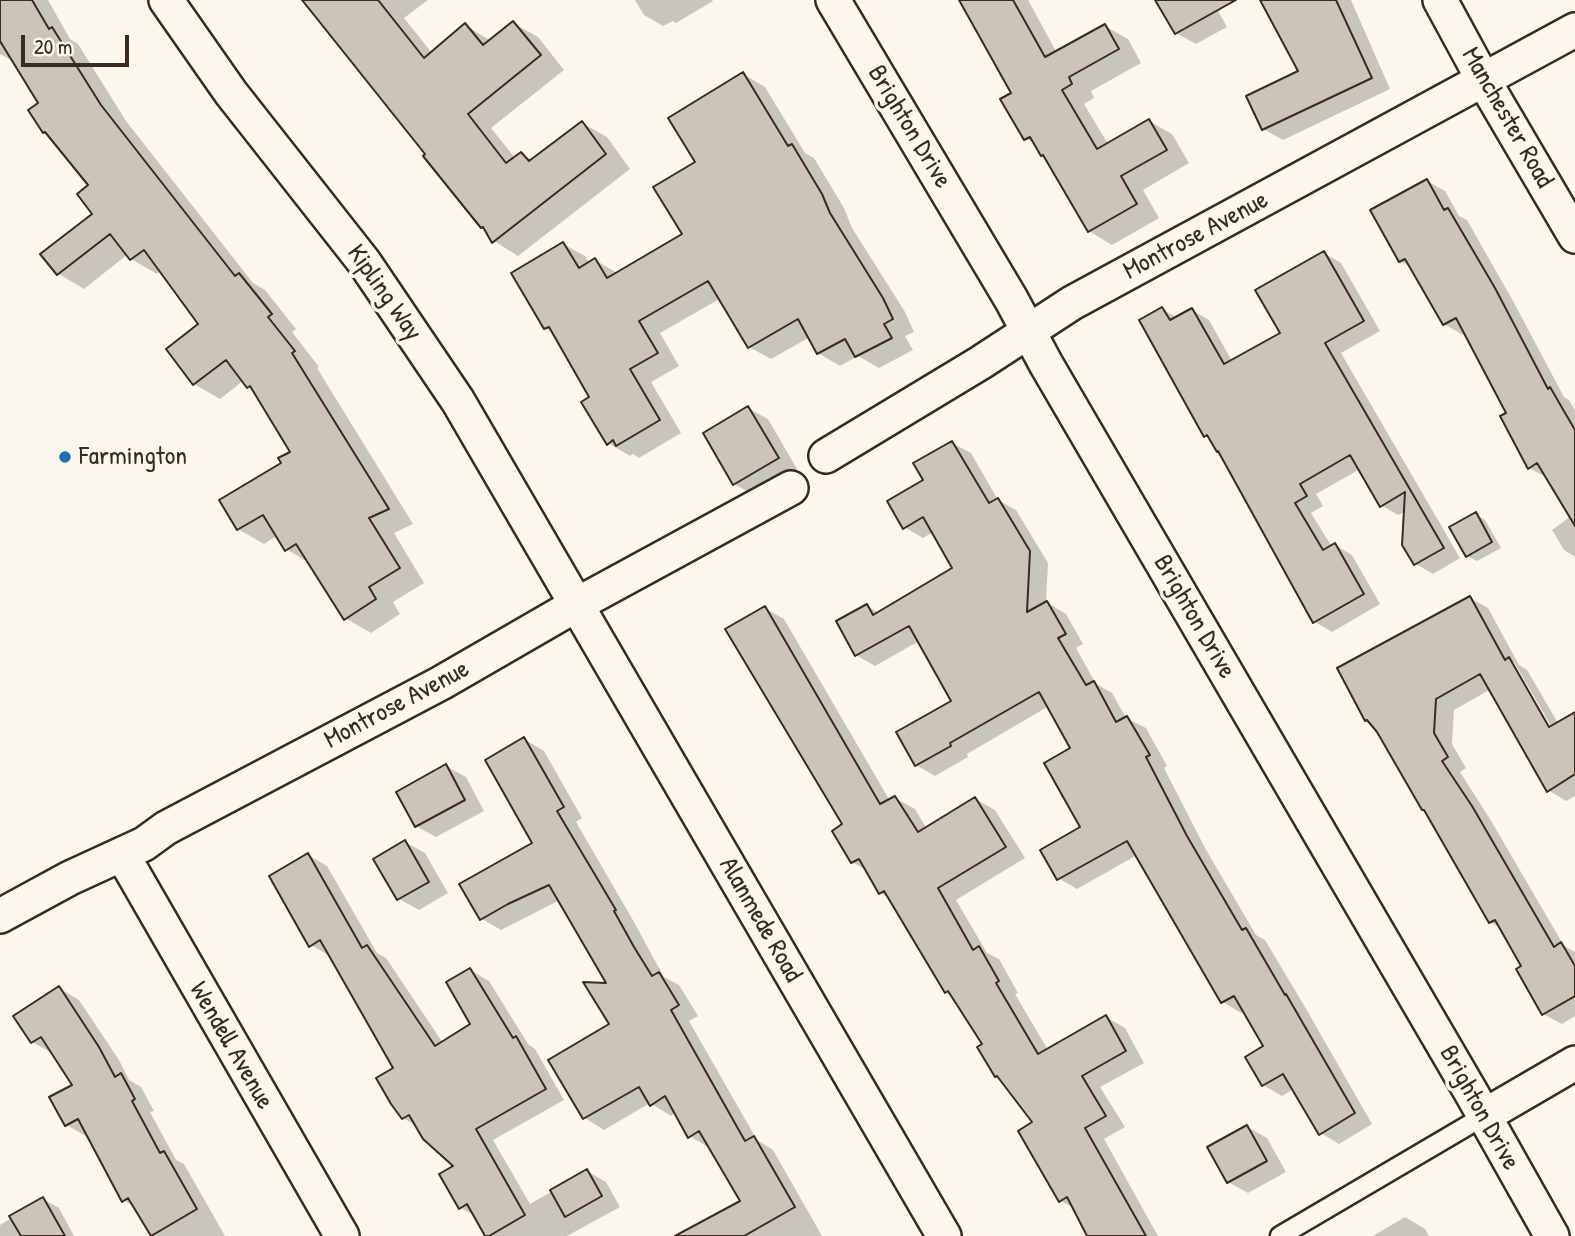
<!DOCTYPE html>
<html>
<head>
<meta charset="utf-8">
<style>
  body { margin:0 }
  #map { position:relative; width:1575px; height:1236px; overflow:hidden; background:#fbf7ec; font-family:"Patrick Hand",sans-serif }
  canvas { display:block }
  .scale { position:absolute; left:21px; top:35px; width:108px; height:32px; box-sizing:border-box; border:4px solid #3b2a1e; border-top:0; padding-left:9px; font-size:21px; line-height:24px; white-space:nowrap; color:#3b2a1e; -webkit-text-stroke:5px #fbf7ec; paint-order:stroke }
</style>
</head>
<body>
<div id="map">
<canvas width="1575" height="1236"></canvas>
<div class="scale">20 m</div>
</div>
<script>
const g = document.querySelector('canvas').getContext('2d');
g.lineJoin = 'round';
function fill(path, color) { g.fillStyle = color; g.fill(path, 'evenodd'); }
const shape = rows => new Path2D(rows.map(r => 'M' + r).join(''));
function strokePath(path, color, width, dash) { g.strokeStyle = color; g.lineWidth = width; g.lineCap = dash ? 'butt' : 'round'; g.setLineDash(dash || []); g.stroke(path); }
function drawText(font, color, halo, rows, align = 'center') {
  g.font = font + ' "Patrick Hand",sans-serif'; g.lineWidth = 7; g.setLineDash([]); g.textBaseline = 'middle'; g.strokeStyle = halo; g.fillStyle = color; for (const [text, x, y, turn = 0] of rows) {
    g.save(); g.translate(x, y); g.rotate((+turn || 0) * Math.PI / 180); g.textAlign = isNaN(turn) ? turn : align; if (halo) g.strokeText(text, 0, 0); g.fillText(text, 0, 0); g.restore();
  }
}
fill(shape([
  [0,0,48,0,70,39,78,44,126,121,253,283,265,290,296,329,292,332,319,367,317,368,413,524,394,533,424,583,393,602,400,614,371,633,345,618,311,564,286,549,278,535,264,544,238,529,292,452,255,391,243,381,220,399,194,384,201,324,161,270,157,274,131,259,128,254,84,289,59,274,43,254,95,214,90,186,50,135,44,132,41,104,13,59,11,60,0,54],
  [305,0,428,0,404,18,432,53,465,25,491,41,513,23,538,37,564,70,491,128,515,158,521,154,532,160,582,123,607,137,630,169,518,256,494,241],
  [635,0,712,0,713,1,676,23,673,21,663,26,644,15],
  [961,0,1028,0,1057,53,1105,26,1128,39,1141,63,1091,91,1094,98,1084,104,1108,144,1149,121,1172,134,1189,163,1143,190,1159,218,1112,245,1089,231,1037,145,1025,138,1013,94],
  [1160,0,1212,0,1227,27,1196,44,1176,33],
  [1264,0,1351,0,1390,89,1283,140,1263,129,1301,72],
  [743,74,765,87,805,153,814,158,844,208,852,228,905,312,914,332,905,336,913,350,879,368,858,356,840,366,818,353,810,337,771,359,749,347,721,298,660,333,679,366,651,382,681,433,639,458,633,454,630,456,608,443,592,398,555,333,546,328,563,244,585,256,589,264,595,260,619,274,684,235,697,163],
  [1427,181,1445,191,1459,216,1467,220,1513,301,1564,397,1569,400,1575,410,1575,557,1564,550,1552,530,1571,516,1548,478,1529,468,1508,414,1466,333,1463,335,1444,324,1412,267,1400,261],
  [1324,253,1341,263,1380,331,1341,353,1460,558,1433,574,1416,564,1406,511,1398,515,1381,505,1360,469,1316,494,1323,506,1311,513,1332,547,1335,545,1352,555,1380,604,1332,632,1315,622,1221,453,1210,439,1205,436,1162,309,1178,318,1192,310,1209,320,1232,361,1282,333],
  [748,408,768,419,797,469,754,495,734,484],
  [952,443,971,453,998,500,1016,510,1048,563,1046,602,1066,614,1083,644,1076,648,1096,684,1112,693,1126,718,1146,728,1167,766,1164,768,1205,848,1256,935,1265,940,1305,1007,1372,1124,1339,1144,1321,1133,1294,1089,1282,1096,1263,1085,1265,1047,1244,1011,1241,1013,1223,1002,1137,855,1077,889,1058,878,1083,827,1073,749,1049,706,967,754,968,757,935,776,916,765,954,702,919,641,875,666,856,655,867,606,879,613,954,569,933,532,923,538,904,527,925,480],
  [1476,514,1485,520,1501,548,1477,561,1467,556],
  [1470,598,1488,608,1519,665,1527,670,1558,723,1575,714,1575,796,1566,801,1548,790,1491,689,1454,710,1452,744,1466,768,1460,772,1490,819,1564,946,1575,952,1575,1016,1562,1024,1543,1014,1524,966,1503,929,1490,922,1378,731],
  [1510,662,1514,662,1555,733,1552,735],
  [765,608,784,619,890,801,895,798,915,809,927,829,975,799,995,810,1025,858,956,900,987,953,999,959,1018,993,1015,994,1048,1050,1106,1017,1125,1028,1144,1063,1100,1087,1125,1127,1104,1139,1158,1236,1089,1236,1075,1209,1060,1200,1035,1123,1002,1079,996,1076,984,1045,953,996,946,992,891,899,880,893,868,871,852,862,844,825],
  [524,739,544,751,582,818,576,822,634,922,654,959,664,977,679,985,698,1016,689,1021,757,1140,773,1150,822,1236,679,1236,742,1202,709,1148,690,1136,676,1112,671,1116,650,1103,604,1130,585,1118,550,1061,612,1025,609,985,560,900,501,930,482,919,534,843],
  [446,766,466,777,484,811,436,837,416,826],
  [405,842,425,853,448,893,419,910,399,899],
  [308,855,327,866,377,953,386,958,443,1043,472,1025,470,970,489,981,528,1044,535,1049,564,1100,493,1140,530,1204,587,1171,606,1182,620,1207,567,1236,487,1236,475,1216,461,1208,456,1166,417,1126,403,1118,395,1069,330,956,311,945],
  [59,988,79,1000,119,1060,129,1080,141,1087,154,1111,150,1112,176,1160,184,1164,225,1236,152,1236,135,1207,123,1200,88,1136,87,1137,67,1125,51,1098,74,1085,52,1053,32,1042],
  [1247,1127,1267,1138,1286,1172,1248,1193,1228,1182],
  [43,1199,59,1208,74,1236,0,1236,0,1225],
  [1405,1217,1425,1229,1429,1236,1373,1236]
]), '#0003');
const building = shape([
  [0,0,32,0,49,29,52,27,101,105,235,276,239,273,272,314,268,317,295,351,292,353,389,509,369,518,400,568,369,587,376,599,344,620,296,544,285,551,263,515,237,530,219,500,281,463,278,458,290,452,250,386,247,388,226,360,193,385,166,349,198,324,144,250,130,260,110,234,57,275,40,254,92,214,77,194,88,185,45,132,43,133,28,110,38,103,0,41,0,0],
  [302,0,378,0,424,58,465,23,483,45,513,21,541,55,468,114,506,163,521,152,529,161,582,121,606,154,492,243,483,227,481,228,423,156,425,154,302,0],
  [959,0,1013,0,1045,57,1105,24,1119,49,1069,77,1072,84,1062,90,1097,149,1149,119,1167,150,1121,176,1137,204,1088,232,1043,155,1041,156,1030,137,1024,140,1000,99,1011,93,959,0],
  [1155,0,1236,0,1175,34,1155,0],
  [1260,0,1336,0,1372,78,1262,130,1246,96,1298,71,1260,0],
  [743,72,788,146,792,144,822,194,830,213,883,298,893,319,884,324,892,338,855,357,845,339,817,354,798,319,748,348,708,281,639,321,658,353,630,369,660,420,616,446,613,440,607,445,581,402,589,397,549,327,544,329,511,273,563,242,579,268,595,258,607,278,682,234,653,187,695,162,668,118,743,72],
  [1427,179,1444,210,1448,208,1495,288,1548,389,1550,387,1575,430,1575,526,1537,463,1528,469,1500,416,1506,413,1456,318,1443,325,1405,259,1399,262,1370,210,1427,179],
  [1324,251,1364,321,1325,343,1444,548,1414,565,1402,545,1405,492,1380,507,1350,455,1300,484,1307,496,1295,503,1323,550,1335,543,1364,594,1313,623,1218,451,1217,452,1207,435,1204,437,1139,320,1162,307,1170,320,1192,308,1224,364,1280,333,1255,290,1324,251],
  [748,406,779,458,733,485,703,433,748,406],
  [952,441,989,503,998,498,1030,551,1027,612,1047,601,1066,634,1058,638,1086,685,1094,681,1116,722,1127,716,1150,755,1146,757,1187,836,1242,930,1246,928,1285,995,1286,994,1355,1113,1319,1135,1283,1074,1262,1086,1245,1057,1263,1046,1234,996,1221,1003,1127,841,1057,880,1040,850,1080,827,1044,763,1070,748,1039,692,950,743,951,746,915,766,896,732,951,701,909,626,855,656,836,621,867,604,873,615,952,568,923,517,903,529,887,501,923,480,913,463,952,441],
  [1476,512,1492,542,1466,557,1449,527,1476,512],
  [1470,596,1505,660,1509,657,1549,727,1575,712,1575,774,1547,792,1480,674,1436,699,1434,733,1448,757,1442,761,1472,806,1554,947,1561,942,1575,966,1575,996,1542,1015,1516,969,1521,966,1495,920,1489,923,1424,810,1422,810,1377,732,1367,720,1365,721,1337,668,1470,596],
  [765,606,880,804,895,796,918,832,975,797,1006,847,938,888,973,950,979,946,999,981,996,983,1038,1054,1106,1015,1126,1051,1082,1076,1106,1116,1085,1128,1146,1236,1087,1236,1067,1197,1059,1202,1018,1131,1032,1122,997,1076,995,1077,977,1047,982,1044,948,991,945,993,884,891,879,894,859,859,851,863,832,831,842,824,725,629,765,606],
  [524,737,564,807,557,811,616,910,614,911,634,947,652,976,659,972,679,1005,671,1010,745,1141,754,1136,795,1207,744,1236,675,1236,740,1201,699,1131,688,1138,665,1096,650,1106,639,1087,583,1119,548,1060,609,1024,583,982,606,983,549,885,508,904,480,920,459,884,532,843,485,760,524,737],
  [446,764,465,800,415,827,396,792,446,764],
  [405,840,429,882,397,900,373,859,405,840],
  [308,853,362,948,367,945,435,1046,470,1024,446,982,470,968,513,1038,516,1036,546,1089,476,1129,525,1215,489,1236,485,1236,467,1204,459,1209,439,1174,453,1166,423,1139,409,1115,402,1119,391,1104,376,1078,393,1068,320,940,309,947,269,876,308,853],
  [59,986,99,1047,115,1077,121,1073,135,1099,132,1101,160,1153,164,1151,197,1209,151,1236,128,1198,122,1202,78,1119,65,1126,49,1097,72,1085,41,1037,31,1043,13,1016,59,986],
  [1247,1125,1267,1161,1227,1183,1207,1147,1247,1125],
  [587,1169,602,1196,565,1217,550,1190,587,1169],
  [43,1197,65,1236,21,1236,9,1216,43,1197]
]);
fill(building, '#ccc4b9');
strokePath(building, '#3b2a1e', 2);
const lane = shape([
  [1280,1236,1484,1116]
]);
const street = shape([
  [166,0,231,93,364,262,458,401,944,1236],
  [833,0,1011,299,1046,364,1472,1094,1552,1236],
  [1440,0,1484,81,1575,236],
  [826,456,980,363,1072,303,1575,30],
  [122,854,342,1236],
  [0,916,70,878,144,844,166,828,441,683,576,605,791,488],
  [1484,1116,1575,1063]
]);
strokePath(lane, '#3b2a1e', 23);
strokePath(street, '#3b2a1e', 38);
strokePath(lane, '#fbf7ec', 18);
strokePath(street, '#fbf7ec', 33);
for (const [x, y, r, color] of [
  [65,457,7,"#1f6fb2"]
]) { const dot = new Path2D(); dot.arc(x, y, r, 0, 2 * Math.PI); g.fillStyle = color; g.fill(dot); strokePath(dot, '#fbf7ec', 2.5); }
drawText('26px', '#3b2a1e', '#fbf7ec', [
  ["Manchester Road",1507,118,60],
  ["Brighton Drive",909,127,59],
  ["Montrose Avenue",1196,236,-28],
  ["Kipling Way",384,293,55],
  ["Brighton Drive",1194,617,60],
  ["Montrose Avenue",397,705,-28],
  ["Alanmede Road",760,920,60],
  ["Wendell Avenue",231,1046,60],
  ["Brighton Drive",1479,1108,61]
]);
drawText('26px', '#3b2a1e', '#fbf7ec', [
  ["Farmington",79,457]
], 'left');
</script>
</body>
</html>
